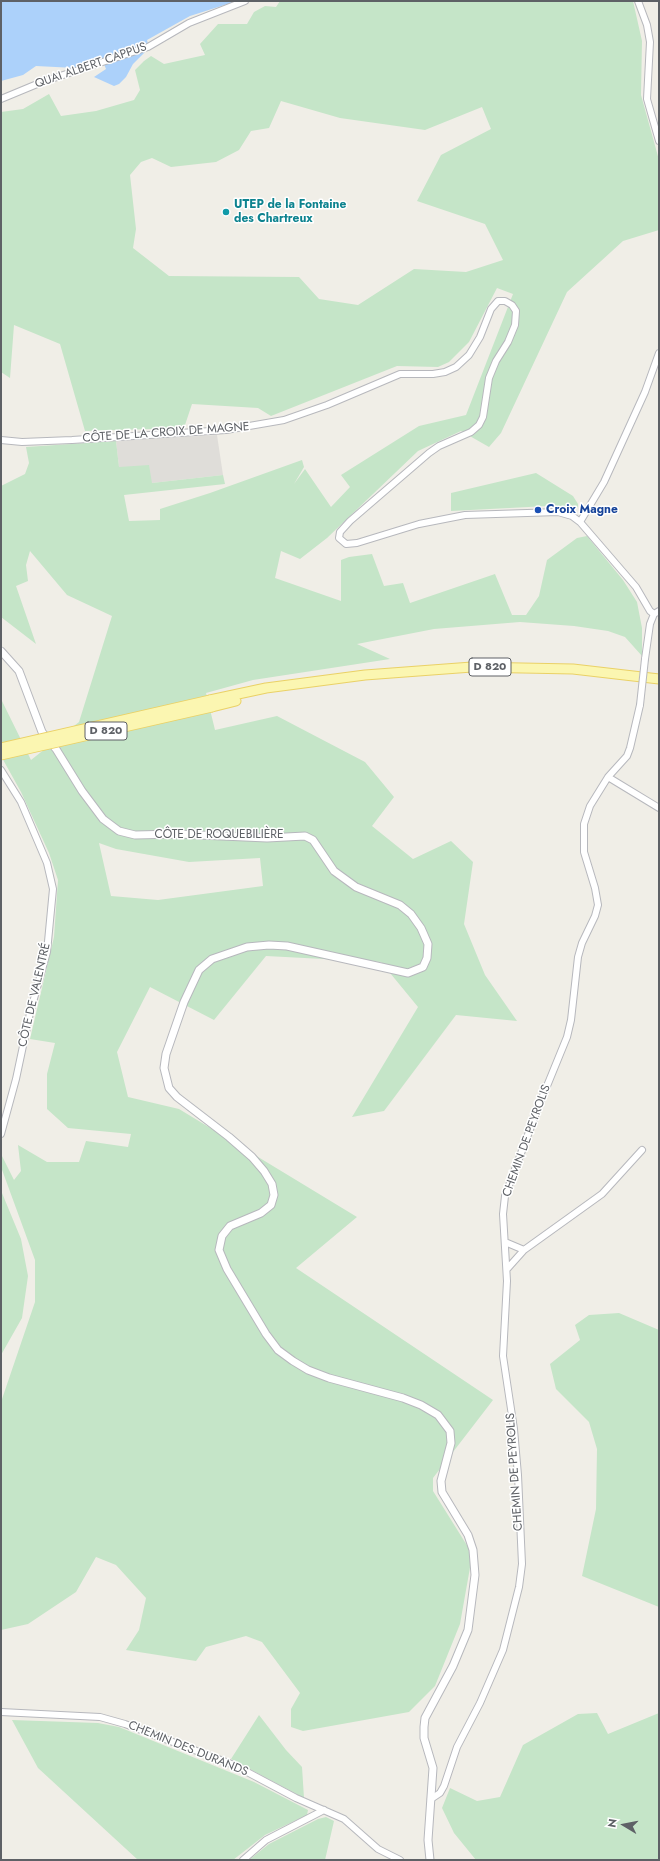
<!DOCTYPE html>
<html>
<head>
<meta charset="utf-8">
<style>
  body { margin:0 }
  #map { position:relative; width:660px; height:1861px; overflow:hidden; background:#f0eee7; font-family:Jost,sans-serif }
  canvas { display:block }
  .frame { position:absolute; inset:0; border:2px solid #5e6166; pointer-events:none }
  .north { position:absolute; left:604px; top:1805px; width:40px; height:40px; -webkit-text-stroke:3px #fff; paint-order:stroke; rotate:280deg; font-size:11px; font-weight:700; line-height:16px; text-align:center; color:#5e6166 }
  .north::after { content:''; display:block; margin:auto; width:14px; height:18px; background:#5e6166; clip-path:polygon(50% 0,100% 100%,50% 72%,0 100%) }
</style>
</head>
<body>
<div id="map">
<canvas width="660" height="1861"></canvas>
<div class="frame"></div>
<div class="north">N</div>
</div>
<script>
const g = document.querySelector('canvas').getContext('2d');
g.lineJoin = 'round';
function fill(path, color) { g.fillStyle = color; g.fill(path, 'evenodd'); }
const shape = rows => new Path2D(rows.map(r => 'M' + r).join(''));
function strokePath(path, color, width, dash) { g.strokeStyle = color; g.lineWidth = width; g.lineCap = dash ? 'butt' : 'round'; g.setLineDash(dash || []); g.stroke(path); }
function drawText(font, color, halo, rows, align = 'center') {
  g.font = font + ' Jost,sans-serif'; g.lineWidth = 3; g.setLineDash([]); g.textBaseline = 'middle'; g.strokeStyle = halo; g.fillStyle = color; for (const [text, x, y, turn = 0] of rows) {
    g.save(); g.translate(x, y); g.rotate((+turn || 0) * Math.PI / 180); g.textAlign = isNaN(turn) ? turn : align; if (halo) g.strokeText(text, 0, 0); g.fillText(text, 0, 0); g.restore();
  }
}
fill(shape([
  [217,435,223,475,152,483,119,467,116,441]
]), '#dfddd9');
fill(shape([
  [280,1,633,1,642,41,641,95,659,160,659,230,623,241,567,292,501,433,489,447,461,431,418,451,327,538,300,559,281,551,275,578,341,601,341,560,349,557,372,554,384,586,403,583,410,603,495,574,512,615,526,615,539,596,547,560,577,538,587,536,623,580,637,602,642,628,642,656,625,637,608,631,574,626,520,622,434,629,357,644,390,659,253,680,206,693,215,730,277,716,365,762,394,797,372,826,413,859,451,841,473,862,464,924,485,975,517,1021,456,1015,384,1111,352,1117,418,1007,381,962,266,956,214,1020,150,987,117,1052,128,1097,179,1109,357,1217,296,1268,493,1400,433,1478,433,1491,468,1547,471,1562,460,1624,435,1686,409,1712,303,1731,291,1727,291,1709,300,1693,262,1642,246,1636,206,1647,196,1661,126,1650,139,1630,146,1598,116,1565,96,1557,76,1592,28,1624,1,1630,1,1402,35,1302,35,1260,1,1167,1,1154,14,1180,21,1171,18,1145,47,1162,79,1162,86,1141,128,1147,131,1134,68,1128,47,1109,47,1074,55,1043,30,1039,54,937,58,880,49,853,21,792,1,756,1,699,31,760,79,722,112,616,67,595,30,551,26,565,28,581,16,586,36,644,1,617,1,486,25,474,29,463,26,447,116,441,119,467,149,465,152,483,223,475,225,484,124,495,129,521,160,520,160,509,210,493,302,460,304,467,294,484,305,469,331,507,350,487,341,475,419,426,466,415,513,294,497,288,469,342,449,362,438,367,397,366,271,416,258,408,192,404,184,428,85,431,60,344,14,325,10,378,1,372,1,112,23,109,49,94,61,116,96,111,134,100,140,90,135,70,144,61,151,56,164,64,205,55,200,44,218,24,247,24,254,12,265,6,276,7],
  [281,101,340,118,425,130,482,107,491,129,441,155,417,201,485,224,503,260,466,272,414,269,358,305,319,299,299,277,169,276,133,248,136,229,130,175,141,162,152,158,171,167,216,162,239,150,251,131,269,128],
  [99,843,116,849,189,862,260,858,263,886,158,900,111,896],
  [536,473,573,496,578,504,578,507,574,509,548,506,451,511,451,493],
  [2,1193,21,1239,28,1276,22,1318,1,1355],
  [619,1313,659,1330,659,1607,582,1576,596,1509,597,1449,589,1422,556,1389,550,1364,580,1340,575,1325,589,1315],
  [597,1713,608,1734,659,1713,659,1860,476,1860,454,1833,442,1808,450,1788,477,1801,500,1797,523,1745,578,1714],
  [259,1715,286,1750,302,1767,304,1798,231,1759],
  [12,1720,98,1723,119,1727,254,1782,308,1810,307,1815,265,1835,233,1860,138,1860,38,1768],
  [326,1817,334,1821,325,1860,249,1860,269,1844,318,1819]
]), '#c5e5c8');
fill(shape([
  [1,1,237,1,190,16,147,40,148,44,145,52,133,64,126,77,119,84,114,86,94,77,106,69,102,59,75,68,36,66,23,75,1,81]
]), '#acd1fa');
const minor = shape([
  [638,1,647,25,650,42,647,99,659,141],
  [1,99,42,82,148,47,189,23,245,1],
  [1,440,22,442,72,440,226,430,284,420,327,405,400,374,433,374,445,372,456,367,469,355,480,337,491,309,498,301,505,301,512,305,516,311,515,325,508,342,496,361,489,378,483,417,479,425,471,432,439,446,429,453,350,521,340,532,339,538,346,544,357,543,419,524,465,515,558,512,572,516,580,522,636,587,650,611,654,614],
  [580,522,604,482,645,392,659,353],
  [645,659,650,624,654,614,659,611],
  [1,770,21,802,47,863,53,889,47,952,30,1013,16,1079,1,1134],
  [608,777,659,808],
  [505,1242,524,1250],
  [507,1269,524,1250,602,1194,642,1150],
  [1,1712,100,1717,125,1724,234,1765,296,1798,344,1819,378,1849,400,1860],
  [431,1799,440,1793,444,1786,457,1747,480,1703,503,1650,519,1587,522,1564,518,1475,514,1429,503,1356,507,1281,503,1214,505,1196,538,1108,567,1037,571,1020,578,957,582,943,595,916,598,905,595,888,584,852,584,824,590,806,608,777,627,756,630,748,640,705],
  [243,1860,266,1840,324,1810]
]);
const tertiary = shape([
  [1,651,19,671,42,732,56,749,82,791,103,819,119,831,135,835,177,834,267,838,305,836,313,840,334,871,356,887,400,905,411,914,421,928,428,944,427,958,423,967,408,973,287,946,269,945,247,947,212,959,199,970,184,1002,166,1054,164,1068,169,1088,177,1097,229,1137,252,1157,264,1171,272,1184,274,1195,271,1205,261,1213,230,1226,222,1236,219,1250,227,1269,266,1334,278,1350,293,1361,308,1370,329,1378,403,1398,421,1405,438,1415,450,1431,451,1443,441,1481,442,1492,468,1535,473,1550,475,1575,468,1630,453,1666,425,1718,424,1727,424,1738,433,1768,428,1840,430,1860]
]);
const primary = shape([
  [210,700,266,688,365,675,472,667,573,669,659,679],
  [212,707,236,701]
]);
strokePath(minor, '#b7b8bd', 8);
strokePath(tertiary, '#b7b8bd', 9);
strokePath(primary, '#ead166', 11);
strokePath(minor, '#fff', 6);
strokePath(tertiary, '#fff', 7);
strokePath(primary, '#fbf6b1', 9);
const minorBridge = shape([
  [640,705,645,659]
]);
const primaryBridge = shape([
  [1,748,210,700],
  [1,755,212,707]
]);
strokePath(minorBridge, '#b7b8bd', 8, []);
strokePath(primaryBridge, '#ead166', 11, []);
strokePath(minorBridge, '#fff', 6);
strokePath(primaryBridge, '#fbf6b1', 9);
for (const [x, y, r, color] of [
  [226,212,4,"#0f9aa8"],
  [538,510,4,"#1a4fb4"]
]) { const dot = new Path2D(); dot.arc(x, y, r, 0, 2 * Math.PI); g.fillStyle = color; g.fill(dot); strokePath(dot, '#fff', 1.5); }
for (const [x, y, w] of [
  [490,667,42],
  [106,731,42]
]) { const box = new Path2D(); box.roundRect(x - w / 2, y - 9, w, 18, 3); g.fillStyle = '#fff'; g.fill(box); strokePath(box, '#5e6166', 1); }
drawText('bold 11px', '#5e6166', null, [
  ["D 820",490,667],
  ["D 820",106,731]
]);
drawText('12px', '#5e6166', '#fff', [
  ["QUAI ALBERT CAPPUS",91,66,-19],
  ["CÔTE DE LA CROIX DE MAGNE",166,433,-4],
  ["CÔTE DE ROQUEBILIÈRE",219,835],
  ["CÔTE DE VALENTRÉ",35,995,-77],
  ["CHEMIN DE PEYROLIS",527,1141,-70],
  ["CHEMIN DE PEYROLIS",515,1472,-94],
  ["CHEMIN DES DURANDS",188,1749,22]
]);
drawText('bold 12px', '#0d838f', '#fff', [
  ["UTEP de la Fontaine",234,205],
  ["des Chartreux",234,219]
], 'left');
drawText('bold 12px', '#164399', '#fff', [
  ["Croix Magne",546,510]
], 'left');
</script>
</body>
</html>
